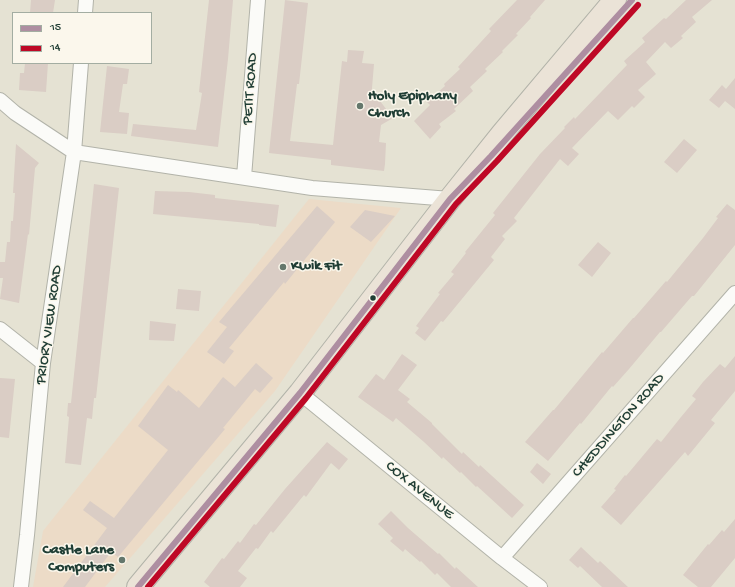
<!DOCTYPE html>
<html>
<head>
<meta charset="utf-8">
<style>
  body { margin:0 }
  #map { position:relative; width:735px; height:587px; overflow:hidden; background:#e5e2d3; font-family:"Gochi Hand",sans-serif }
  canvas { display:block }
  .legend { position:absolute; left:12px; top:12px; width:140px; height:52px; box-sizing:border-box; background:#fbf7ec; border:1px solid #a3ada2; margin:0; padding:5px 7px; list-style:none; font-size:12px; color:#1f3d34 }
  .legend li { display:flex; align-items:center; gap:8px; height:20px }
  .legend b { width:20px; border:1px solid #a3ada2 }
</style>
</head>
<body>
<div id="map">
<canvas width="735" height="587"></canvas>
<ul class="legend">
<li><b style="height:5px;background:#ae8ea1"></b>15</li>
<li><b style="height:5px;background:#be0826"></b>14</li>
</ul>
</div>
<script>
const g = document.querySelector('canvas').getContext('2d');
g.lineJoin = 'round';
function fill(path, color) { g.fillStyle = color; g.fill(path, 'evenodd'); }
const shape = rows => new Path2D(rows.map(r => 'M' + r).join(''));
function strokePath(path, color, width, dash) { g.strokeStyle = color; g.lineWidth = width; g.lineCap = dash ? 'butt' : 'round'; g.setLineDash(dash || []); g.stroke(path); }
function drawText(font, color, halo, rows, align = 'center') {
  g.font = font + ' "Gochi Hand",sans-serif'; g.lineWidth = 3; g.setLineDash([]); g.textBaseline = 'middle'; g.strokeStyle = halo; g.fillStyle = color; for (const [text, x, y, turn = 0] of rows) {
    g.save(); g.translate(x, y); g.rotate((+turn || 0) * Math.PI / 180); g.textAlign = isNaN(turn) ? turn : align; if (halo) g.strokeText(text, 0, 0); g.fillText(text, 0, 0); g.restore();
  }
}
fill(shape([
  [309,199,401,208,275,391,105,587,33,587,43,531]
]), '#ecdbc7');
fill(shape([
  [31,0,55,0,53,13,30,13],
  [209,0,233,0,228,59,218,147,131,136,133,124,196,130,202,93,199,92],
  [285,0,308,3,299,84,297,84,290,141,333,145,342,61,347,62,348,50,364,51,362,63,374,64,371,100,380,101,393,118,381,125,379,142,386,143,385,164,384,171,331,165,331,160,269,153],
  [517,0,545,0,530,17,531,18,516,34,518,35,502,51,503,52,485,69,487,71,470,87,473,91,454,109,456,111,439,124,441,127,430,139,414,121,430,105,427,102,445,86,444,84,460,69,458,67,491,31,489,29],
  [686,0,712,0,692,17,696,22,681,36,683,38,671,48,665,42,646,62,656,74,638,90,645,97,634,108,632,106,618,120,608,111,572,148,579,154,568,166,560,159,514,218,517,221,502,236,505,239,491,257,494,260,443,322,441,321,425,341,415,333,419,328,416,326,440,294,438,293,454,274,451,272,466,253,465,252,495,215,493,213,540,154,565,128,564,127,574,117,575,119,627,65,624,61,645,42,642,38,664,18,666,19],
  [25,63,48,63,46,92,19,90,20,73,24,73],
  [107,66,129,69,127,84,123,84,119,112,129,113,127,134,100,132],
  [735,78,735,109,725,101,719,108,709,100,722,85,726,89],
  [684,139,697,150,677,173,664,162],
  [16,144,39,163,35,168,29,235,28,234,19,303,0,299,3,278,0,278,0,262,5,262,7,242,10,242,11,221,13,221,15,193,13,193],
  [94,184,119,188,96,398,94,398,92,419,87,418,81,465,65,463,69,417,67,416,68,403,71,403],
  [155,191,189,192,215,195,215,198,279,205,276,227,259,225,259,224,153,214],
  [727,204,735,210,735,245,694,296,692,296,661,332,660,332,629,369,613,387,612,386,581,424,580,423,548,461,525,442,553,410,554,410,602,352,603,353,633,318,634,318,666,281,667,282,703,238,718,218,716,217],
  [317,206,335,222,285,284,284,282,229,348,234,351,224,364,207,352,227,327,219,322],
  [365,210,395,216,371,242,350,227],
  [598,242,611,253,592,277,578,265],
  [178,289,201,291,199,311,176,309],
  [150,321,176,324,174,341,149,340],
  [402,354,417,365,398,390,410,399,407,402,432,423,432,424,462,454,463,452,479,467,480,465,524,505,512,518,477,486,476,487,461,472,460,473,443,457,442,459,424,442,396,418,393,422,358,397,376,374,384,380],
  [735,356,735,391,711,420,715,423,688,456,685,452,621,525,601,507,616,490,614,489,625,475,626,476,657,439,661,442,681,417,696,399,692,396,703,382,720,364,725,368],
  [256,363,273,378,260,393,255,389,223,428,225,429,118,557,111,552,85,587,63,587,107,528,83,510,90,501,114,518,168,450,138,426,168,385,177,392,178,390,199,408,223,377,235,387],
  [0,378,15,379,9,438,0,437],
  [327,442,348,459,339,470,331,463,306,497,304,495,273,533,271,531,258,549,256,548,238,571,247,578,240,587,210,587,204,582,222,558,224,559,238,541,240,543,254,524,256,525,285,489],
  [537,463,551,474,543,484,530,472],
  [391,511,408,528,438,554,439,553,455,569,456,567,478,587,451,587,437,573,435,575,421,561,420,562,405,549,403,552,390,541,393,538,378,524],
  [735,519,735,558,711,587,698,587,683,575,708,544,709,545,722,530,724,532],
  [581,547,598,563,600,561,628,587,602,587,580,566,578,568,569,560]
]), '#dacdc5');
const street = shape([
  [85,13,86,0],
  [0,100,15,113,74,152,312,188,450,199],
  [244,177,258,0],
  [0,329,43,363],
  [300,393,502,558,540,587],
  [502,558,735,293],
  [21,587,27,535,43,363,74,152,81,63]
]);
const primary = shape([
  [138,587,300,393,450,199,502,134,615,0]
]);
strokePath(street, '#b2b3a9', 16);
strokePath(primary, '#b2b3a9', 24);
strokePath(street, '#fbfbf8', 14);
strokePath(primary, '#ebe3d7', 22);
strokePath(shape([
  [138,587,300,393,450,199,491,156,632,0]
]), '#ae8ea1', 6);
strokePath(shape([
  [148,587,306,398,456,204,497,161,638,5]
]), '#be0826', 6);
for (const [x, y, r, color] of [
  [360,106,4,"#64776c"],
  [283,267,4,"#64776c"],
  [373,298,3.5,"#1f3d34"],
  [122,560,4,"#64776c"]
]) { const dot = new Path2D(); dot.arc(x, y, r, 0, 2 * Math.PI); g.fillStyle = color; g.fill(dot); strokePath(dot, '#fbf7ec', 1.5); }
drawText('15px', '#1f3d34', '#fbf7ec', [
  ["PETIT ROAD",251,89,-86],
  ["PRIORY VIEW ROAD",50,325,-82],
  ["CHEDDINGTON ROAD",619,426,-49],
  ["COX AVENUE",419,491,39]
]);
drawText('bold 15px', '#1f3d34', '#fbf7ec', [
  ["Holy Epiphany",368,97],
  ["Church",368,114],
  ["Kwik Fit",291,267],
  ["Castle Lane",114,551,"right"],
  ["Computers",114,568,"right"]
], 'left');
</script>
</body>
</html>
